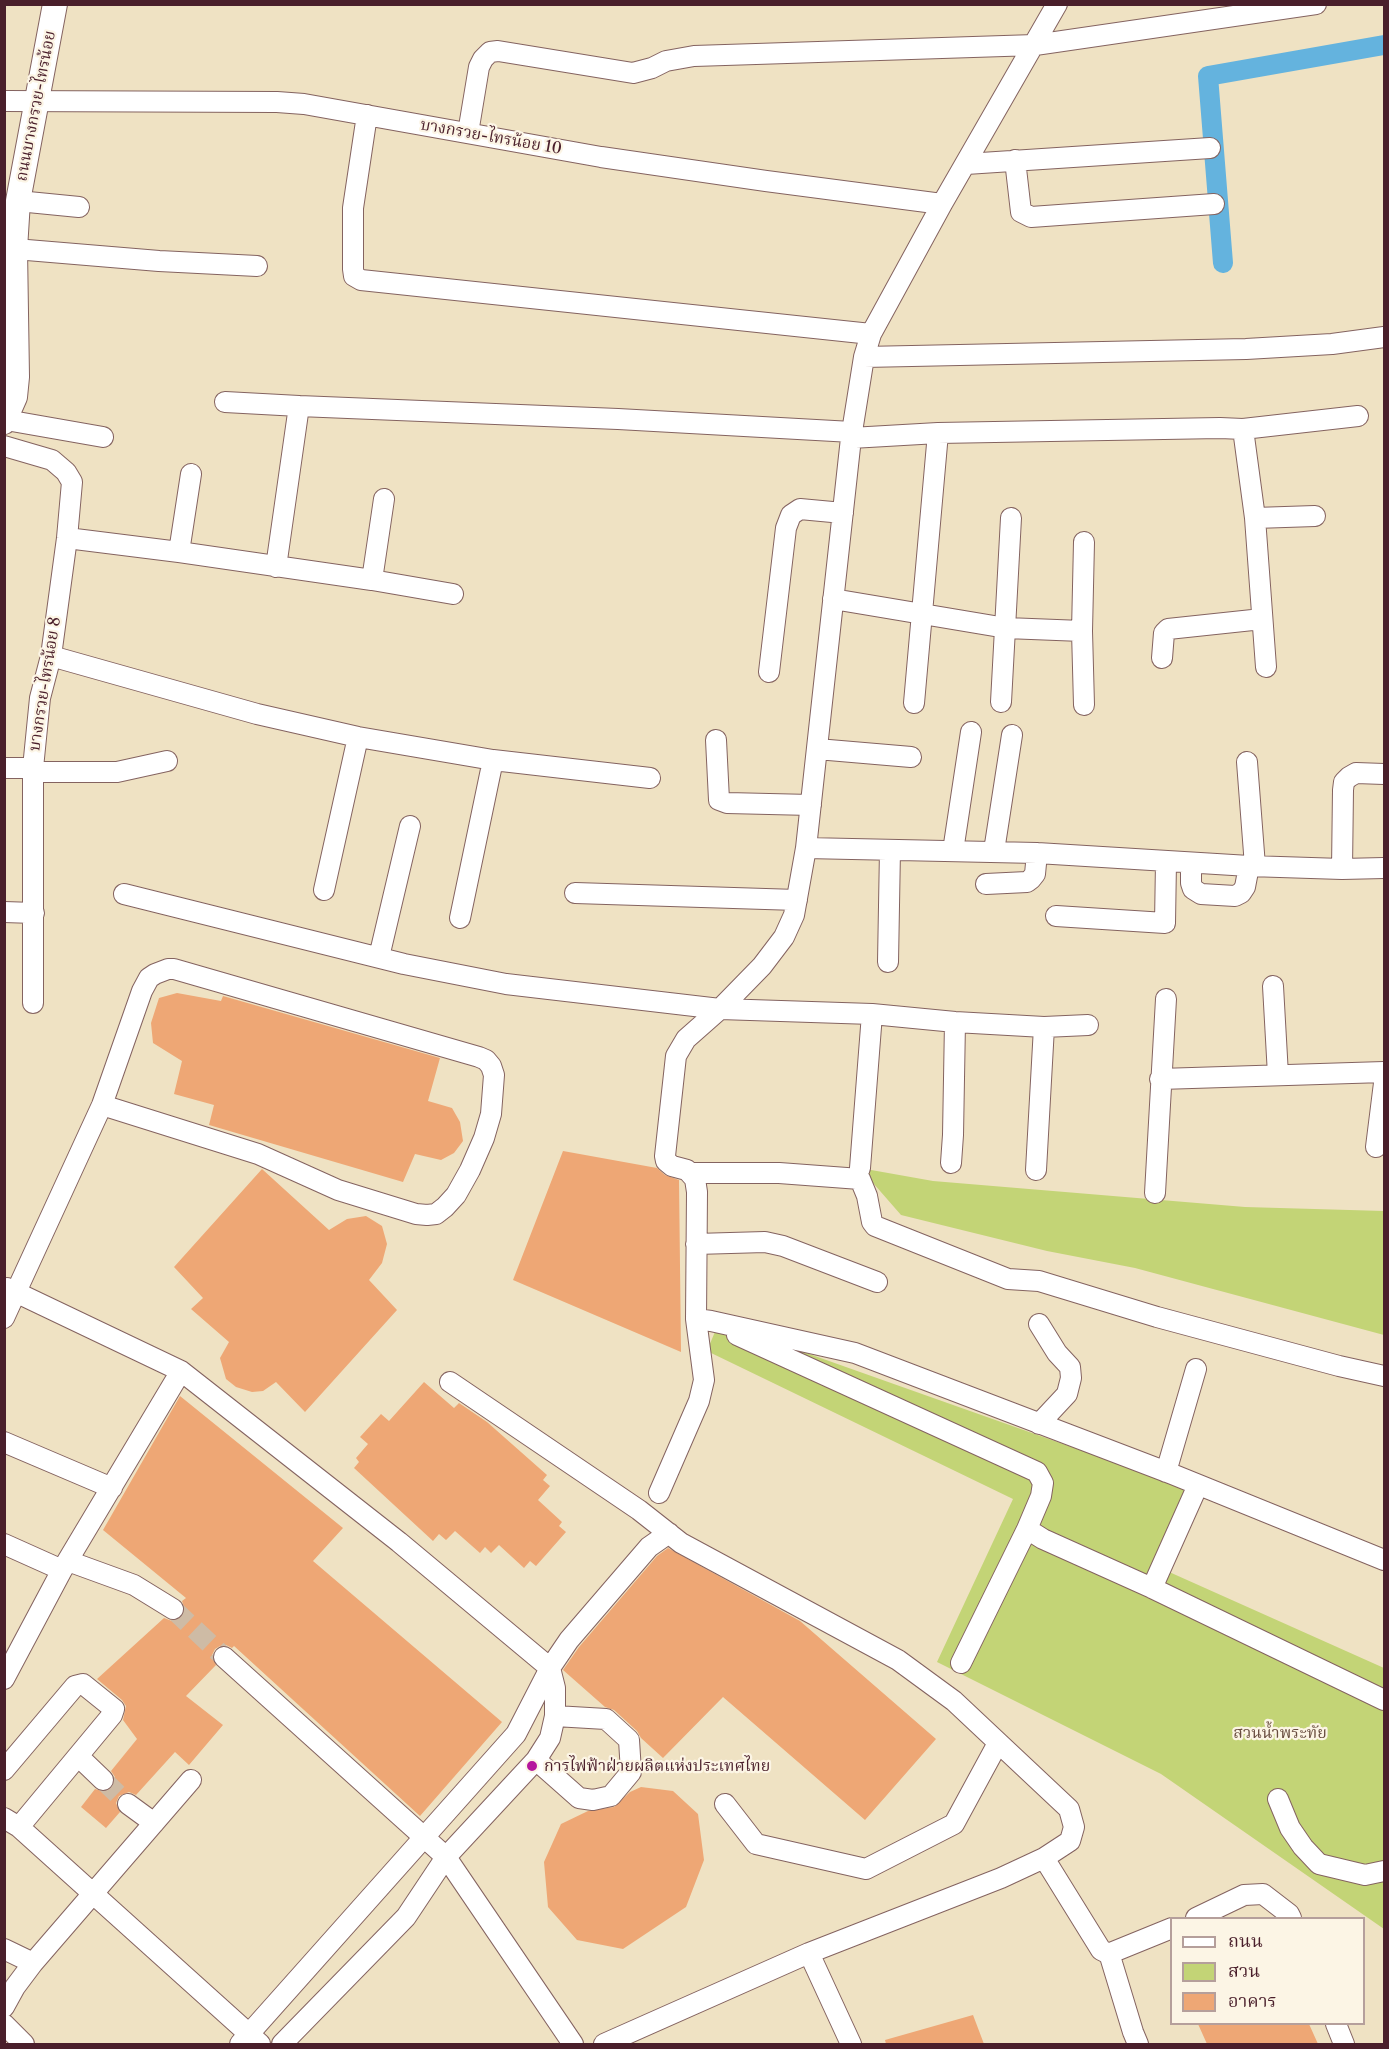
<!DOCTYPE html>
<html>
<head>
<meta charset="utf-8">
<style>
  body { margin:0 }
  #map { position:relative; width:1389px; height:2049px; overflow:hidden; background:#efe2c3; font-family:"Libre Caslon Text","Noto Serif Thai",serif }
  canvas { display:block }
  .frame { position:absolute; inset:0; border:6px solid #4a1f2b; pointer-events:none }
  .legend { position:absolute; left:1170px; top:1917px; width:195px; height:108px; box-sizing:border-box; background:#fcf5e5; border:2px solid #b59f9b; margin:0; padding:8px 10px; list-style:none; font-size:18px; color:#4a1f2b }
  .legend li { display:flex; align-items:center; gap:12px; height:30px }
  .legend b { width:30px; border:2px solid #b59f9b }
</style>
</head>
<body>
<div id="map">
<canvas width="1389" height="2049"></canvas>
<div class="frame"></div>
<ul class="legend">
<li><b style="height:8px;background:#fff"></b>ถนน</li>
<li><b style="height:16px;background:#c3d476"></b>สวน</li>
<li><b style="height:16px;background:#eea775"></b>อาคาร</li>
</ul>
</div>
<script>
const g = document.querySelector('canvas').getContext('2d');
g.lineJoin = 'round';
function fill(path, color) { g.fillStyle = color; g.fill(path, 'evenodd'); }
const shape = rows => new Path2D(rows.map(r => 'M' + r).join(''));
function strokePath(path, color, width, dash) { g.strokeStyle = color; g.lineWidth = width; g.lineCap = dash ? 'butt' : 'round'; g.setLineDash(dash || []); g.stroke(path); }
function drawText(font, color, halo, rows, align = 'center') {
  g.font = font + ' "Libre Caslon Text","Noto Serif Thai",serif'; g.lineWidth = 4.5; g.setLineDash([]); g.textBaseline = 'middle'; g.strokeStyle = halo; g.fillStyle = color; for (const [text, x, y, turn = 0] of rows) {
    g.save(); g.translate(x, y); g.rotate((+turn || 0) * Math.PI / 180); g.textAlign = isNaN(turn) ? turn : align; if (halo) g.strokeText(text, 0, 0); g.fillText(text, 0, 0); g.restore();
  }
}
fill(shape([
  [860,1168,933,1181,1245,1207,1384,1211,1384,1335,1135,1268,1047,1251,901,1215],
  [719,1322,1190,1489,1158,1567,1384,1668,1384,1929,1161,1774,937,1662,1013,1499,707,1351]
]), '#c3d476');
strokePath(shape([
  [1223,263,1208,76,1384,45]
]), '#64b3de', 20);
fill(shape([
  [177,993,221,1001,223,996,440,1058,428,1101,452,1108,460,1122,463,1141,454,1153,441,1160,415,1154,403,1182,209,1125,214,1105,174,1094,182,1061,153,1043,151,1023,159,998],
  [563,1151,657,1168,665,1175,679,1180,681,1352,513,1280],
  [262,1169,329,1230,347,1219,366,1216,382,1226,387,1244,382,1263,369,1280,397,1310,305,1412,276,1382,263,1391,252,1392,236,1387,226,1379,220,1358,229,1342,191,1309,203,1298,174,1267],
  [424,1382,454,1408,459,1403,487,1422,547,1475,543,1480,550,1486,538,1500,562,1522,559,1526,566,1532,536,1566,530,1561,524,1568,499,1545,491,1553,485,1547,480,1553,455,1531,446,1540,439,1534,433,1541,354,1468,359,1462,356,1458,368,1444,360,1437,381,1414,389,1421],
  [180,1396,343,1528,313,1561,502,1722,420,1816,234,1646,232,1648,226,1645,220,1646,215,1649,212,1655,216,1665,186,1696,223,1725,189,1765,175,1752,136,1795,129,1792,119,1796,116,1803,120,1812,106,1828,81,1807,95,1789,106,1792,112,1788,115,1777,111,1771,137,1739,123,1720,126,1706,122,1700,97,1679,164,1618,172,1621,178,1620,183,1616,185,1610,182,1601,186,1598,103,1530],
  [668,1548,800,1621,936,1739,865,1820,723,1697,663,1758,641,1738,637,1731,614,1710,605,1707,563,1670,579,1647,657,1556],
  [641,1787,673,1791,698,1814,704,1860,686,1907,623,1949,577,1940,548,1907,544,1862,561,1824,588,1811,614,1807,630,1792],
  [973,2015,984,2044,886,2044,885,2040],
  [1198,2024,1309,2024,1318,2044,1207,2044]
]), '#eea775');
strokePath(shape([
  [173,1609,224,1657],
  [103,1780,128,1804]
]), '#cebba5', 20, [20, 10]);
const minor = shape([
  [4,101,277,102,304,104,601,157,766,181,942,204],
  [367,115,353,208,353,269,354,276,361,280,871,334],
  [468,133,479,67,483,59,490,52,498,51,633,73,652,68,666,61,694,56,1035,45,1316,4],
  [1015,160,1021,212,1031,217,1214,204],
  [966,164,1210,148],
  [18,201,79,207],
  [15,249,159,261,257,266],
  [864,357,1246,349,1332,344,1384,337],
  [225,402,299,406],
  [6,420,103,437],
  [1243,429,1255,518,1266,667],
  [851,438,938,433,1220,428,1243,429,1358,416],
  [4,446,52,460,66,472,72,482,67,538,51,656,40,698,33,768,33,1003],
  [1255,518,1315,516],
  [67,538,179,552,372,580,453,594],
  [179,552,191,474],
  [276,567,299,406,618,419,852,432],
  [372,580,384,499],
  [833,599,1006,628,1082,631,1084,542],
  [1082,631,1084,705],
  [51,656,257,714,358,737,493,760,650,778],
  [1162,658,1164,633,1168,629,1262,619],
  [769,672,786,528,791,515,800,509,843,513],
  [1001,702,1011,518],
  [914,703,938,433],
  [716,740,719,800,727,803,811,805],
  [817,749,911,757],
  [1247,762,1255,866],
  [4,768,33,768],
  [33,772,117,772,167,761],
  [806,848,1037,853,1249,866,1342,869,1384,868],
  [953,851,971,732],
  [994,851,1012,735],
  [1191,864,1191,883,1193,889,1201,894,1235,896,1241,893,1245,887,1249,866],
  [1342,869,1343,790,1344,782,1349,777,1356,773,1384,774],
  [986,884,1027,882,1031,879,1035,874,1037,853],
  [324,890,358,737],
  [575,893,797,900],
  [124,894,404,964,506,984,720,1009,872,1014,955,1022,1044,1027,1088,1025],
  [4,912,34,913],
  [1056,916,1165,923,1166,862],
  [460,918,493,760],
  [379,957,410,826],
  [888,962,890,850],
  [1273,986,1278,1075],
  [1160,1079,1384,1072],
  [1376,1147,1384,1083],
  [951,1163,953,1135,955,1022],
  [860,1168,872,1014],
  [1036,1170,1044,1027],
  [691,1173,779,1173,860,1179,867,1196,872,1222,875,1226,1008,1279,1039,1281,1157,1317,1339,1366,1384,1376],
  [1155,1193,1166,999],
  [696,1244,765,1242,783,1246,877,1282],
  [7,1288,181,1371,399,1542,550,1668,555,1688,555,1716,550,1738,536,1760,446,1857,406,1917,282,2044],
  [4,1318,102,1105,142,991,149,978,155,974,168,969,174,969,479,1057,486,1060,491,1066,494,1075,491,1114,484,1138,470,1170,456,1195,445,1207,436,1214,427,1215,416,1214,338,1190,258,1154,102,1105],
  [696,1319,711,1321,855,1353,1172,1474,1384,1560],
  [1039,1324,1057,1353,1070,1367,1071,1378,1067,1394,1039,1424],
  [737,1335,1037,1472,1043,1483,1041,1496,1027,1529,961,1663],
  [450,1382,639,1510,681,1543,898,1660,954,1701,1069,1809,1074,1827,1070,1841,1044,1858,1001,1878,809,1953,604,2044],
  [4,1442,112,1488],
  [1166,1472,1196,1369],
  [659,1493,699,1401,704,1380,696,1319,697,1192,695,1179,687,1170,672,1166,666,1161,665,1156,676,1056,686,1039,720,1009,762,966,784,937,794,915,806,848,851,438,864,357,871,334,942,204,1057,4],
  [1027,1529,1043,1539,1152,1588,1384,1700],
  [4,1544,62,1570],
  [68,1561,134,1585,173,1609],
  [1152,1588,1198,1485],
  [224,1657,446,1857,573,2044],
  [4,1679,62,1570,181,1371],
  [78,1756,103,1780],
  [536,1760,579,1798,593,1800,611,1796,631,1772,629,1740,606,1719,555,1716],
  [4,1770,75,1686,83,1684,114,1709,112,1715,19,1827],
  [1278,1799,1290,1828,1303,1847,1319,1864,1365,1875,1384,1871],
  [128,1804,154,1823],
  [725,1804,756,1844,866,1869,954,1824,998,1743],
  [4,1818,19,1827,260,2044],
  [1044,1858,1101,1950,1107,1953,1113,1952,1172,1928],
  [1196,1918,1244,1895,1263,1894,1289,1914,1291,1918],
  [4,1949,33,1963],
  [809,1953,851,2044],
  [1109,1953,1133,2032,1138,2044],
  [4,2007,15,1987,33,1963,191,1780],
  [4,2024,24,2044],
  [1336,2024,1344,2044],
  [240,2044,516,1734,550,1668,569,1640,649,1547,669,1533]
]);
const major = shape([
  [4,422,15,397,17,377,15,249,18,201,55,4]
]);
strokePath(minor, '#846360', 22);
strokePath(major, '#846360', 26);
strokePath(minor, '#fff', 20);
strokePath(major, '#fff', 24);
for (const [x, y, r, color] of [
  [532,1766,6,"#b5179e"]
]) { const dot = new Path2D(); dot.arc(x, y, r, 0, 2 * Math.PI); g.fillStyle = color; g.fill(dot); strokePath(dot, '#fcf5e5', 2); }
drawText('16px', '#4a1f2b', '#fcf5e5', [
  ["ถนนบางกรวย-ไทรน้อย",36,106,-79],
  ["บางกรวย-ไทรน้อย 10",491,137,10],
  ["บางกรวย-ไทรน้อย 8",45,684,-81]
]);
drawText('16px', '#684c3e', '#fcf5e5', [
  ["สวนน้ำพระทัย",1280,1733]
]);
drawText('16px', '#4a1f2b', '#fcf5e5', [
  ["การไฟฟ้าฝ่ายผลิตแห่งประเทศไทย",544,1766]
], 'left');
</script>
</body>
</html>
